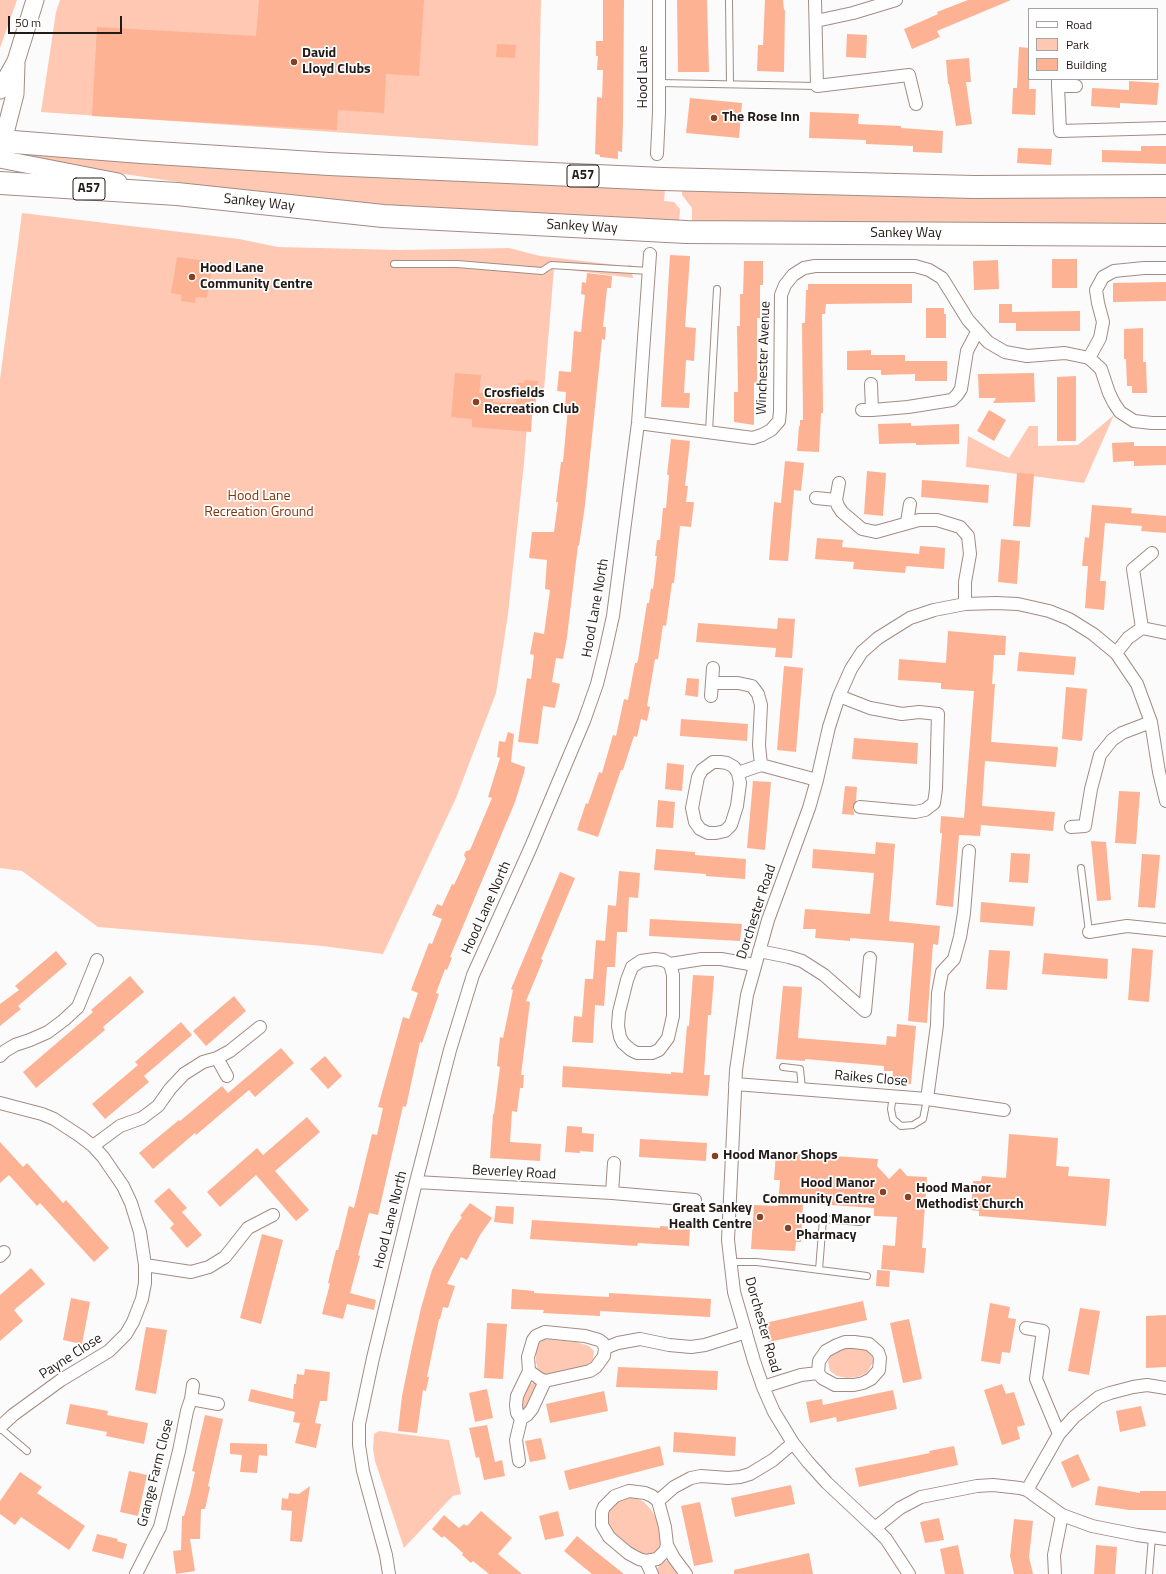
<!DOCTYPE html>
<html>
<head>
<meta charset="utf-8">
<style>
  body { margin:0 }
  #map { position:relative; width:1166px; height:1574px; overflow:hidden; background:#fbfbfb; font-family:"Titillium Web",sans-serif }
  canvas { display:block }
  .legend { position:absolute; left:1028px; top:8px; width:130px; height:72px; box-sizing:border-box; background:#fff; border:1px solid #a7a3a2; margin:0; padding:5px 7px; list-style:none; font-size:12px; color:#221a17 }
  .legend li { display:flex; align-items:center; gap:8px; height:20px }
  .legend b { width:20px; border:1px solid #a7a3a2 }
  .scale { position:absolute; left:8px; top:16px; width:114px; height:18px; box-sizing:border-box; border:2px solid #221a17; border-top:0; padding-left:5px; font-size:12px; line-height:14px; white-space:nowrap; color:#221a17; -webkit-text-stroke:3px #fff; paint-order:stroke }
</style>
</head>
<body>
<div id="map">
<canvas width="1166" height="1574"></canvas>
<ul class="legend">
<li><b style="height:5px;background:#fff"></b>Road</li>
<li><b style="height:11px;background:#ffc8b2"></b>Park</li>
<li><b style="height:11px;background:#fdb293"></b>Building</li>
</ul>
<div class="scale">50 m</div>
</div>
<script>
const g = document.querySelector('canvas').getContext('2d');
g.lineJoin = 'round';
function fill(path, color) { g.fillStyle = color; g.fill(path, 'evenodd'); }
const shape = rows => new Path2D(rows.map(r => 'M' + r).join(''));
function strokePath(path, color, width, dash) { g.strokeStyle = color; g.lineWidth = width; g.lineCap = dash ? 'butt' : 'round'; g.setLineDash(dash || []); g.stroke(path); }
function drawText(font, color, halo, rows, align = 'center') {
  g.font = font + ' "Titillium Web",sans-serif'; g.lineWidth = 3.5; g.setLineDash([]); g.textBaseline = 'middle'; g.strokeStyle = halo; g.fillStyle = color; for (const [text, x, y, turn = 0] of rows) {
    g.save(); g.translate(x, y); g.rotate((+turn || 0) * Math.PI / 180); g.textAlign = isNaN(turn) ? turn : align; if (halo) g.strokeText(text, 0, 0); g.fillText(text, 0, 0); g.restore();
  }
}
fill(shape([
  [0,0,17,0,0,48],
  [60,0,541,0,538,146,41,112,56,12],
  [25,154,665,190,664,201,674,202,680,209,679,223,465,214,252,193,57,164,23,156],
  [682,189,1166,196,1166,228,692,224,692,208,682,195],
  [22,213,239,239,278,247,400,250,509,248,540,256,625,266,631,265,633,278,554,268,544,390,530,389,524,463,508,614,496,693,456,798,383,954,323,946,98,927,22,871,0,868,0,379],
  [1114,415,1084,483,966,467,968,436,1009,458,1029,426,1038,426,1038,446,1078,445],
  [544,1339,576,1342,589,1346,594,1351,593,1360,587,1365,545,1375,538,1370,536,1362,536,1351,538,1344],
  [845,1348,865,1348,872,1354,873,1362,867,1373,857,1377,847,1378,837,1376,830,1371,828,1362,831,1355],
  [535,1383,538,1384,538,1388,525,1409,523,1409,521,1408,520,1402,527,1384],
  [379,1431,449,1440,461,1494,453,1496,448,1501,404,1548,375,1461,373,1449,374,1434],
  [631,1497,636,1498,644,1502,652,1511,655,1516,661,1537,661,1547,651,1555,647,1555,636,1552,608,1528,607,1513,610,1508,619,1500],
  [669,1560,681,1574,659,1574,657,1569,659,1566,665,1561]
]), '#ffc8b2');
fill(shape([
  [259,0,424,0,419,76,386,74,384,113,338,110,337,130,92,116,97,27,256,36],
  [603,0,624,0,623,122,622,152,618,151,618,159,600,157,600,155,595,154,597,97,602,98,603,70,597,70,598,56,596,56,596,41,603,41],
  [677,0,707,0,709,72,678,72],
  [765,0,783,0,784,10,785,10,784,72,757,71,758,45,763,45],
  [968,0,1011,0,937,31,940,37,912,49,904,29,938,14,937,12],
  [847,34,867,35,866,58,846,57],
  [497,44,516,45,515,58,496,57],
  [1019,47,1029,48,1029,89,1036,89,1035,115,1012,114,1013,88,1017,88],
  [969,58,971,82,966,82,972,124,956,126,949,84,948,84,946,60],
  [1129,81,1159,83,1157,105,1120,103,1120,108,1091,106,1092,88,1129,90],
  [690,98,742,103,739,138,686,133],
  [810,112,859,114,858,124,901,126,901,128,943,131,942,153,913,152,913,146,866,144,866,140,809,138],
  [1141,146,1166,146,1166,164,1102,162,1102,150,1141,151],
  [1018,148,1052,149,1051,165,1017,163],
  [670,255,690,256,685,327,696,328,694,361,686,360,684,393,690,393,689,408,661,407],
  [177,257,213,262,207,298,196,297,195,303,181,301,182,295,171,293],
  [1052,259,1077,259,1077,288,1052,288],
  [998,260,999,289,974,290,973,261],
  [744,261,763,261,763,285,760,285,760,318,757,318,757,383,754,383,754,425,734,422,734,392,738,392,737,326,740,326,740,294,743,294],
  [587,273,612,276,611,288,607,288,603,327,606,327,605,340,602,339,585,505,579,546,578,545,567,637,563,659,556,658,552,682,560,684,555,708,543,706,538,744,518,742,527,678,531,679,534,655,530,654,534,632,544,634,550,590,545,589,547,560,529,558,532,532,554,532,558,502,556,502,561,462,563,462,568,408,565,408,566,392,557,391,559,371,571,372,574,331,581,332,585,295,581,294,582,282,586,283],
  [1166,282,1166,301,1113,302,1113,283],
  [808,284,912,284,912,303,826,304,825,314,822,314,823,413,821,413,819,452,797,451,799,426,800,426,800,420,803,420,802,323,805,323,806,290,808,290],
  [999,304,1012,304,1012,312,1080,311,1080,331,1016,331,1016,323,999,323],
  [926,308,944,308,944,314,946,314,946,338,926,338],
  [1143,328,1143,362,1146,362,1147,393,1132,393,1132,386,1127,386,1126,359,1124,359,1124,329],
  [871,350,871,355,905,355,905,361,947,361,947,381,915,381,915,374,881,375,881,370,847,370,847,351],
  [455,373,481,375,479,393,494,394,493,402,516,403,518,383,524,383,525,380,538,381,534,415,532,415,531,432,472,427,472,419,451,417],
  [1034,373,1035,402,993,403,996,398,979,398,978,374],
  [1076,376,1076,441,1057,441,1057,377],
  [989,410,1006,420,994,441,977,431],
  [911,423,911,426,959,424,959,444,916,445,916,443,879,444,878,424],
  [671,439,690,441,685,486,688,486,686,502,694,502,691,527,680,526,674,583,672,583,666,626,663,625,658,659,655,659,647,706,650,707,647,721,641,719,637,737,634,736,623,770,621,770,598,837,577,830,586,803,588,804,599,772,602,773,613,735,616,736,624,699,628,700,635,663,637,663,638,660,647,603,649,603,651,588,653,589,657,556,655,556,657,540,660,540,663,508,666,508,669,475,667,475],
  [1134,442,1134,446,1166,446,1166,465,1134,466,1134,461,1113,462,1112,443],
  [785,461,804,463,801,491,794,490,788,561,769,560,774,502,781,503],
  [867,471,886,473,883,516,864,514],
  [1017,473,1034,474,1030,527,1013,526],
  [922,480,989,485,988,503,921,497],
  [1092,505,1132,508,1131,513,1166,516,1166,533,1141,531,1142,526,1105,523,1100,581,1106,581,1104,610,1085,608,1088,566,1082,566,1085,537,1089,538],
  [817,538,843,540,842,547,919,554,920,546,945,548,944,569,906,566,905,573,853,569,854,562,815,559],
  [1001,539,1020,541,1017,584,998,582],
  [778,618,795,619,792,658,775,657,776,648,696,642,698,623,777,629],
  [948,631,1006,636,1005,655,994,655,992,684,995,684,991,742,1058,747,1056,767,985,761,982,806,1055,812,1053,831,981,825,980,836,959,835,953,907,936,905,942,833,940,833,941,816,964,818,974,691,941,689,941,683,898,680,899,659,946,663],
  [1019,652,1076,657,1074,675,1017,671],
  [784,666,803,668,796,752,777,750],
  [687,678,699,679,698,697,685,695],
  [1066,687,1087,689,1082,741,1062,739],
  [681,719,748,724,747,741,680,736],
  [508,732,514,734,511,762,525,767,524,773,515,802,458,938,450,957,452,958,447,970,445,969,436,993,439,994,422,1043,420,1042,406,1107,403,1106,378,1215,369,1213,358,1255,360,1256,350,1293,376,1300,374,1310,347,1304,343,1319,322,1314,330,1284,328,1283,336,1250,338,1250,349,1206,354,1208,372,1134,377,1135,383,1108,378,1107,403,1017,409,1019,418,993,411,990,429,943,432,944,442,919,432,915,437,904,442,906,452,884,454,885,466,859,464,855,466,851,470,850,492,798,488,797,500,758,497,757,499,741,505,742],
  [854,738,918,743,917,764,852,759],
  [667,763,684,765,682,791,665,789],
  [753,781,771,782,765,850,747,848],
  [845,786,857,787,856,801,853,807,854,815,842,814],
  [1119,791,1140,792,1136,844,1115,843],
  [658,800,675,802,673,828,656,827],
  [1091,841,1106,842,1111,900,1097,901],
  [876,842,895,844,889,921,940,926,938,945,933,944,927,1023,908,1021,914,943,850,938,850,941,815,938,816,929,803,929,805,909,870,914,874,873,812,868,813,849,875,854],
  [656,849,695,852,695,855,746,859,745,879,706,876,706,874,654,870],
  [1011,853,1030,854,1028,883,1009,882],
  [1142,854,1160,855,1155,908,1138,907],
  [619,871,640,873,638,898,629,897,627,932,617,932,615,967,607,967,604,1006,595,1005,593,1043,572,1042,574,1016,582,1017,585,979,593,979,596,940,605,941,608,905,616,906],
  [560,872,575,878,541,959,543,960,526,1001,530,1002,521,1075,524,1075,523,1088,520,1088,517,1112,512,1111,510,1142,541,1144,540,1161,490,1158,493,1114,494,1114,500,1067,497,1066,500,1037,503,1038,513,990,511,989],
  [981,902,1035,907,1033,926,980,922],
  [650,919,742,924,740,941,649,936],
  [1132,948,1153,950,1149,1002,1128,1000],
  [989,950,1010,951,1007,990,986,989],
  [56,951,67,964,18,1006,21,1009,0,1026,0,1004,19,990,15,986],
  [1044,953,1108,959,1107,979,1042,974],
  [693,975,714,976,711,1015,708,1015,704,1075,710,1075,708,1096,562,1087,563,1066,671,1074,671,1072,683,1073,687,1026,689,1026],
  [130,976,144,992,103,1027,105,1030,36,1088,23,1072,93,1012,91,1010],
  [783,986,802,987,798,1038,886,1045,887,1036,896,1037,897,1024,916,1026,911,1084,892,1083,893,1071,884,1071,884,1066,805,1059,805,1061,776,1059],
  [234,996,246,1011,206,1046,193,1031],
  [181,1022,192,1035,144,1076,149,1082,105,1119,92,1104,138,1065,135,1062],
  [281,1048,294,1063,255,1097,249,1090,196,1135,195,1133,153,1169,139,1153,179,1120,180,1121,222,1086,228,1093],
  [325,1056,342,1076,328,1089,310,1069],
  [307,1117,320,1132,275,1171,309,1210,296,1221,256,1175,220,1207,207,1192,257,1148,263,1155],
  [567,1126,582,1127,582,1133,594,1134,593,1152,580,1151,580,1153,565,1152],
  [1009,1134,1058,1138,1056,1166,1069,1167,1068,1176,1110,1179,1106,1226,979,1216,979,1211,971,1210,973,1181,981,1181,982,1176,1006,1178],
  [640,1139,707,1143,706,1161,639,1157],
  [0,1142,23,1167,27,1163,63,1203,66,1200,109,1248,94,1262,40,1203,37,1206,9,1175,0,1183],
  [776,1152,878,1159,877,1166,889,1179,900,1168,907,1176,927,1177,922,1248,926,1248,924,1273,881,1269,883,1245,895,1246,897,1217,874,1216,874,1208,803,1203,801,1242,796,1242,795,1251,751,1249,754,1205,778,1206,780,1180,774,1180],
  [169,1188,187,1208,182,1212,202,1235,187,1248,170,1228,174,1224,154,1201],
  [470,1203,492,1218,480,1235,467,1260,461,1257,447,1284,455,1286,448,1308,443,1307,440,1319,439,1319,427,1377,429,1377,426,1391,423,1390,417,1433,398,1431,402,1396,412,1347,421,1308,432,1270,451,1233,462,1217,460,1216],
  [496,1206,514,1207,513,1224,494,1222],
  [532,1220,660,1228,660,1226,690,1228,689,1246,638,1243,637,1246,530,1239],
  [262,1234,283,1240,261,1324,240,1318],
  [31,1268,45,1284,14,1310,23,1321,0,1341,0,1295],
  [877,1270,890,1271,889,1287,876,1286],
  [512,1289,534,1291,534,1293,589,1296,609,1297,609,1293,711,1299,710,1317,600,1311,600,1316,543,1313,544,1310,511,1309],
  [71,1298,90,1302,82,1344,63,1340],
  [863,1301,867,1320,769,1342,765,1323],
  [990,1303,1010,1307,1008,1318,1016,1319,1010,1353,1002,1352,1000,1364,981,1361],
  [1080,1308,1100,1311,1089,1375,1068,1371],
  [1166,1315,1166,1367,1146,1368,1146,1316],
  [909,1319,922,1379,903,1383,890,1323],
  [487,1323,507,1324,503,1379,484,1378],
  [146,1327,167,1330,156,1394,135,1390],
  [618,1367,718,1371,717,1390,616,1387],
  [305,1369,330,1372,327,1401,320,1401,315,1423,321,1424,316,1448,295,1443,300,1423,293,1422,295,1412,248,1401,251,1389,293,1399,294,1384,296,1384,297,1374,304,1375],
  [1002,1384,1006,1394,1014,1392,1025,1425,1017,1427,1020,1439,1002,1445,984,1390],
  [487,1389,493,1418,475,1422,469,1393],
  [893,1390,897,1409,837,1422,836,1417,810,1423,806,1402,822,1399,823,1405],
  [604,1391,608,1411,550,1423,546,1404],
  [70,1404,108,1411,107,1415,148,1423,144,1444,106,1436,107,1432,66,1424],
  [1141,1406,1146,1426,1120,1432,1116,1411],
  [205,1415,223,1419,208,1486,210,1487,205,1509,201,1509,200,1539,190,1539,195,1571,176,1574,173,1551,181,1550,182,1516,184,1516,190,1494,195,1472,192,1471],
  [487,1425,495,1462,502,1460,505,1476,484,1480,479,1457,476,1458,469,1428],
  [674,1432,736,1437,735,1456,673,1452],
  [541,1438,546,1459,530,1462,525,1441],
  [230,1443,267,1444,267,1456,259,1455,257,1473,240,1472,242,1455,230,1454],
  [660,1446,664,1465,569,1490,564,1471],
  [954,1446,958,1465,859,1487,855,1468,930,1453,929,1451],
  [1078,1454,1090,1480,1072,1488,1061,1462],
  [129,1471,147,1475,138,1516,120,1512],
  [20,1472,42,1487,37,1493,85,1526,69,1550,21,1517,15,1525,0,1514,0,1501],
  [791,1485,795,1504,735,1517,731,1498],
  [310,1486,302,1542,290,1541,292,1511,281,1510,282,1498,288,1499,289,1493,299,1494],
  [1098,1486,1140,1493,1140,1491,1166,1491,1166,1510,1129,1510,1095,1505],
  [700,1502,713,1562,694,1566,681,1506],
  [481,1511,512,1538,498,1554,522,1574,489,1574,473,1561,471,1563,462,1555,463,1553,444,1536,442,1538,432,1529,444,1515,459,1528,464,1524,467,1526],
  [558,1511,564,1536,545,1540,539,1516],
  [939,1518,944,1540,925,1543,920,1522],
  [1014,1519,1033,1521,1029,1557,1033,1574,1014,1574,1010,1556],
  [97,1534,118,1539,117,1541,127,1544,123,1559,92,1551],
  [577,1536,595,1551,624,1574,592,1574,564,1551],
  [958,1545,964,1574,945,1574,940,1549],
  [1096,1545,1117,1547,1115,1574,1094,1574],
  [809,1553,813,1574,734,1574,734,1570]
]), '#fdb293');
const lane = shape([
  [729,0,730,84],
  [659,83,817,86],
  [394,264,457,264,542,271,551,265,649,271],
  [709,431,717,289],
  [1081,868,1089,932],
  [783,1067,800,1069,802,1088],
  [893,1096,891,1109,893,1119,901,1126,913,1125,923,1119,927,1099],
  [730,1262,757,1262,867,1276],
  [819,1270,823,1219,860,1222],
  [0,1428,27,1451],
  [1149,1574,1152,1537]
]);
const street = shape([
  [815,0,817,86,909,75,916,104],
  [816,21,853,13,896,0],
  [1058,79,1058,86,1076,86],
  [1058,86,1060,131,1166,128],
  [657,154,659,112,659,0],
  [1089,358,1100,338,1103,322,1098,303,1096,290,1103,277,1114,271,1144,268,1166,268],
  [862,410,872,410,871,384],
  [872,410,908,407,952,400,957,395,961,389,967,351,977,332],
  [638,423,753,438,762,435,771,430,779,421,780,411,781,295,785,285,793,275,804,268,815,266,915,266,929,270,942,278,968,320,988,342,1005,352,1027,356,1065,353,1089,358,1101,369,1109,393,1114,403,1120,412,1134,421,1152,423,1166,423],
  [816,498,836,500,839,483],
  [836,500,838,506,842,512,862,529,876,532,919,520,937,520,960,527,968,536,970,554,965,582,965,604],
  [907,522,910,504],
  [1152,553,1133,569,1142,628,1166,633],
  [1116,653,1128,638,1142,628],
  [712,683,738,683,752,686,758,694,761,705,759,745,761,765],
  [711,696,713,668],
  [839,696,870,708,902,714,919,712,938,714,936,789,934,803,925,810,915,812,860,807],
  [713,762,720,762,727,763,734,767,738,773,740,783,737,806,731,825,725,831,716,833,708,833,700,829,695,822,692,808,698,777,702,770,713,762],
  [738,773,761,765,817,780],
  [1071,827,1085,826,1091,789,1100,755,1112,740,1122,733,1151,722],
  [1089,932,1127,926,1166,930],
  [759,951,789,957,802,961,824,975,865,1011,870,958],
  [670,964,673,975,673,1016,668,1038,659,1050,652,1053,637,1053,631,1050,623,1043,620,1037,618,1026,619,1012,627,980,632,967,641,961,655,959,663,960,670,964,702,959,721,959,755,965],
  [0,1056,5,1051,15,1045,30,1040,48,1032,64,1020,78,1007,97,960],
  [227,1076,217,1058,230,1051,260,1027],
  [735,1084,927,1099,1004,1110],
  [927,1099,937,1025,938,993,942,972,954,959,960,937,964,913,969,851],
  [0,1103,42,1114,54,1119,80,1136,93,1146,103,1157,123,1186,131,1203,140,1232,145,1265,145,1283,142,1299,133,1322,126,1334,109,1351,61,1380,13,1415,0,1427],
  [93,1146,120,1126,142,1118,158,1106,170,1089,184,1074,203,1062,217,1058],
  [416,1182,612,1193,695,1200],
  [612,1193,614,1163],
  [0,1256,4,1252],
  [145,1265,191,1272,209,1267,225,1257,248,1228,273,1215],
  [1026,1328,1043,1331,1036,1379,1059,1434],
  [545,1332,585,1336,599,1340,603,1343,605,1348,604,1356,596,1367,590,1371,545,1381,540,1379,529,1371,528,1357,533,1340,536,1336,545,1332],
  [845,1342,854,1342,869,1344,878,1352,880,1358,879,1370,871,1379,863,1383,854,1385,835,1385,822,1378,818,1373,819,1361,826,1351,837,1345,845,1342],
  [605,1348,618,1343,640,1339,669,1345,691,1347,705,1345,746,1332],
  [193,1385,191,1399,218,1404],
  [763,1387,801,1375,818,1373],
  [521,1419,517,1413,516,1405,517,1396,529,1371],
  [519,1461,516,1440,521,1419,527,1415,532,1409,545,1381],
  [1027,1490,1059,1434,1074,1417,1099,1397,1110,1393,1133,1387,1147,1385,1166,1388],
  [629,1491,645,1493,652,1496,658,1501,665,1527,667,1545,665,1551,657,1559,646,1561,639,1559,628,1553,609,1537,602,1525,602,1512,604,1507,615,1496,629,1491],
  [658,1501,674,1487,691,1478,701,1476,728,1478,740,1477,750,1474,773,1460,793,1443],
  [875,1528,900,1508,921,1497,977,1486,993,1485,1020,1488,1027,1490,1062,1515,1092,1526,1137,1535,1166,1539],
  [667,1545,674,1558,686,1574],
  [646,1561,652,1574],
  [136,1574,160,1527,179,1451,187,1411,191,1399],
  [389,1574,386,1555,363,1471,359,1445,359,1424,373,1358,416,1182,450,1050,473,975,530,849,584,721,597,684,605,652,613,616,638,423,650,254],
  [909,1574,886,1539,875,1528,827,1483,808,1462,793,1443,774,1412,763,1387,754,1361,734,1292,728,1240,736,1070,747,995,768,920,809,808,817,780,829,727,839,696,851,669,862,652,878,638,910,618,934,610,965,604,996,603,1018,604,1049,611,1069,619,1093,634,1116,653,1137,684,1151,722,1159,772,1166,801],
  [1055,1574,1054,1555,1062,1515]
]);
const secondary = shape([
  [0,90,16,61,35,0],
  [3,141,15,94,16,64],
  [0,159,118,182]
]);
const primary = shape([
  [0,155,3,141]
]);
const highway = shape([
  [0,141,141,152,329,164,663,179,974,187,1166,186],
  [0,183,177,194,383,216,686,232,1166,235]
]);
strokePath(lane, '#a28c84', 8);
strokePath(street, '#a28c84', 14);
strokePath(secondary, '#a28c84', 19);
strokePath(primary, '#a28c84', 21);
strokePath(highway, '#a28c84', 24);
strokePath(lane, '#fff', 6);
strokePath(street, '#fff', 12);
strokePath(secondary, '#fff', 17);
strokePath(primary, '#fff', 19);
strokePath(highway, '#fff', 22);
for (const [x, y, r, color] of [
  [294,62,4,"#884020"],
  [714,118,4,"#884020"],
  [192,277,4,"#884020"],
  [476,402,4,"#884020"],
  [715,1156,4,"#884020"],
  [883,1192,4,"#884020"],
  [908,1197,4,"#884020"],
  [760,1217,4,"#884020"],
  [788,1228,4,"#884020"]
]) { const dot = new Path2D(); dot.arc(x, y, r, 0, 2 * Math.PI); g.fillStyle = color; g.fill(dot); strokePath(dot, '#fff', 1.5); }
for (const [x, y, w] of [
  [583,176,32],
  [89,189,32]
]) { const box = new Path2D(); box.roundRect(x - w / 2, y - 11, w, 22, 3); g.fillStyle = '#fff'; g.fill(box); strokePath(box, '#221a17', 1); }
drawText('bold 13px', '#221a17', null, [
  ["A57",583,176],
  ["A57",89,189]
]);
drawText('bold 14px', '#221a17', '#fff', [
  ["David",302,54],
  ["Lloyd Clubs",302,70],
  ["The Rose Inn",722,118],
  ["Hood Lane",200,269],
  ["Community Centre",200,285],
  ["Crosfields",484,394],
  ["Recreation Club",484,410],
  ["Hood Manor Shops",723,1156],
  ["Hood Manor",875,1184,"right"],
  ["Community Centre",875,1200,"right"],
  ["Hood Manor",916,1189],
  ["Methodist Church",916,1205],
  ["Great Sankey",752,1209,"right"],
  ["Health Centre",752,1225,"right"],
  ["Hood Manor",796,1220],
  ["Pharmacy",796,1236]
], 'left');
drawText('14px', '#221a17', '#fff', [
  ["Hood Lane",644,77,-90],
  ["Sankey Way",259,203,6],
  ["Sankey Way",582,227,3],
  ["Sankey Way",906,234],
  ["Winchester Avenue",764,358,-88],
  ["Hood Lane North",596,608,-80],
  ["Hood Lane North",487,908,-66],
  ["Dorchester Road",757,912,-72],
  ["Raikes Close",871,1079,5],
  ["Beverley Road",514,1173,3],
  ["Hood Lane North",391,1220,-76],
  ["Dorchester Road",762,1325,74],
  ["Payne Close",71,1357,-33],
  ["Grange Farm Close",156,1473,-76]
]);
drawText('14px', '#843307', '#fff', [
  ["Hood Lane",259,497],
  ["Recreation Ground",259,513]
]);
</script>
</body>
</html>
